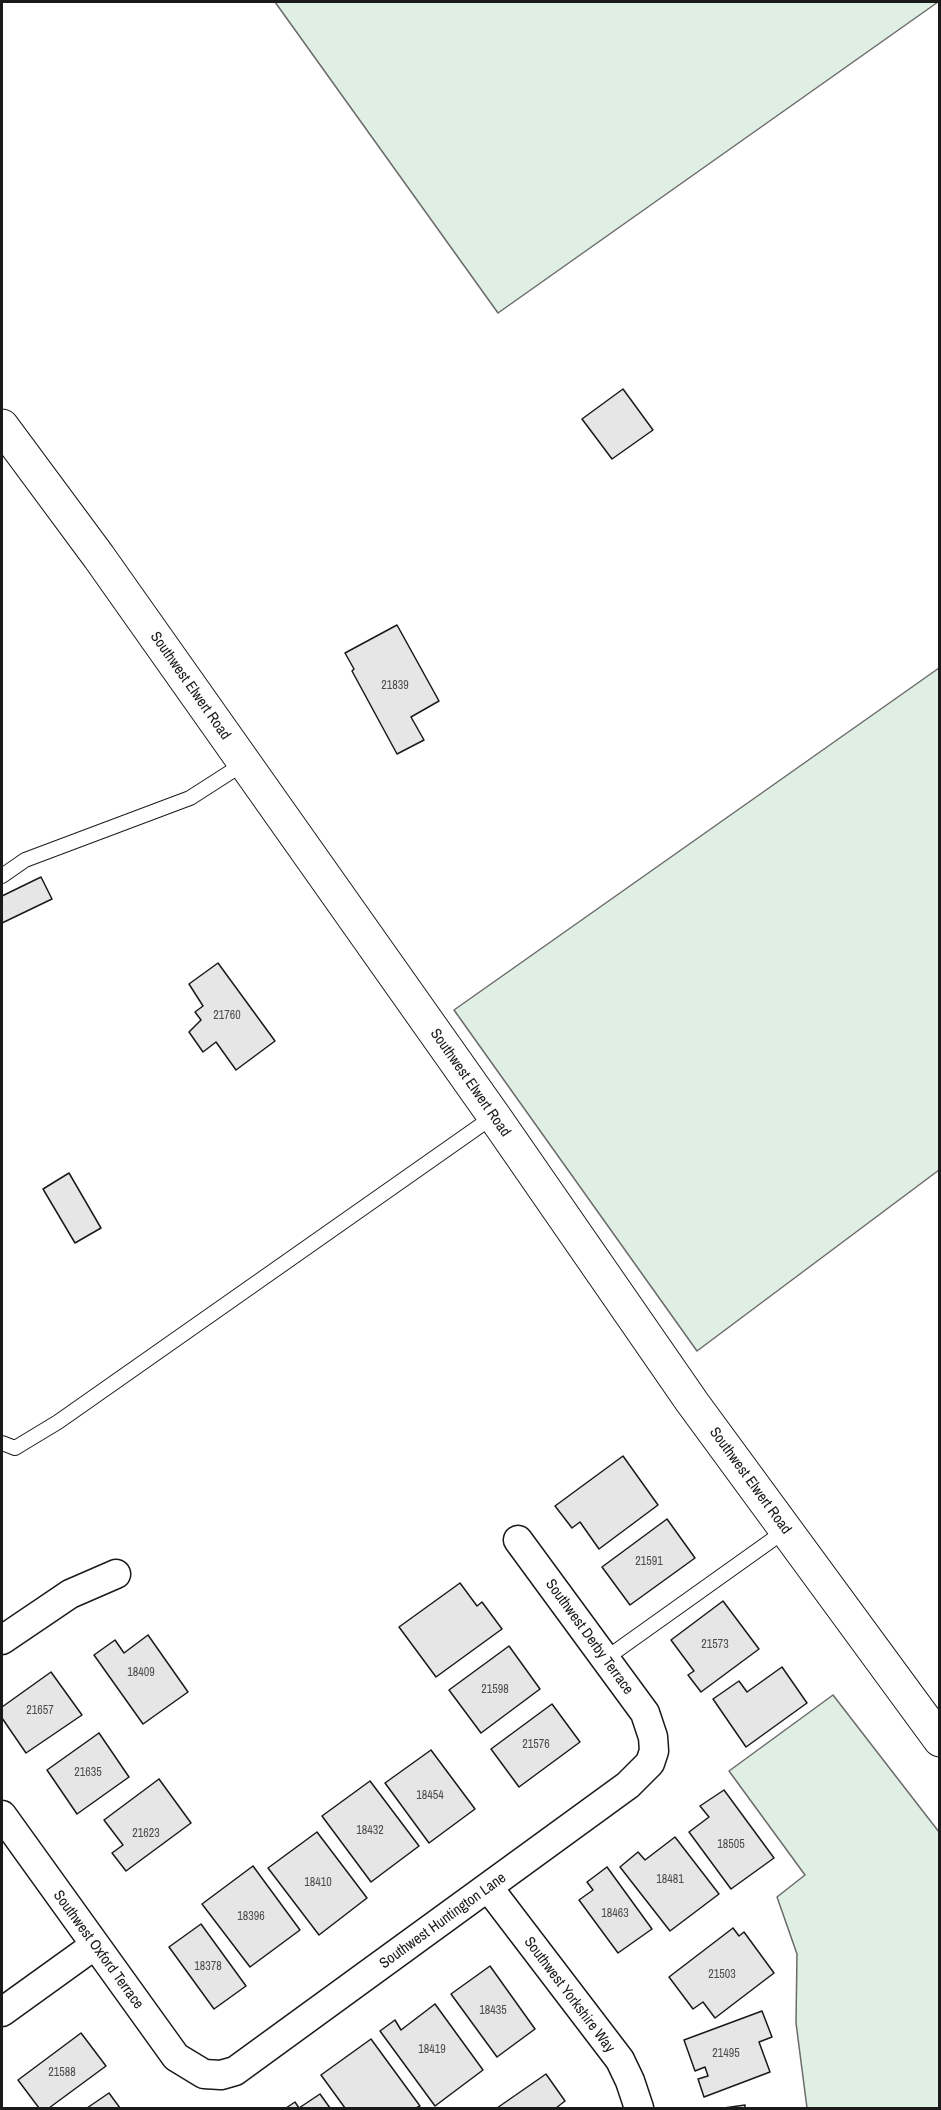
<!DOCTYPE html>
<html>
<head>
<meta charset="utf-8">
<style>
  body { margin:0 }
  #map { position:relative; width:941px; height:2110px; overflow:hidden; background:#fff; font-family:"Archivo Narrow",sans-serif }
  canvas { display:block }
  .frame { position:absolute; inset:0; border:3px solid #1a1a1a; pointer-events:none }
</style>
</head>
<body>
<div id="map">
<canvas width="941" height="2110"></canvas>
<div class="frame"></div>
</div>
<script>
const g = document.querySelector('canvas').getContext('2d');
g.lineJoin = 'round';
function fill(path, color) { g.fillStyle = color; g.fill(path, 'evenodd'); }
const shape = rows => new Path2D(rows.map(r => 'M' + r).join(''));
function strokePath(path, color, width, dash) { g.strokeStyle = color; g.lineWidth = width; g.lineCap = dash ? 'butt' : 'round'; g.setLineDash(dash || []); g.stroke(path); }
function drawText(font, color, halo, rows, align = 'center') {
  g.font = font + ' "Archivo Narrow",sans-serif'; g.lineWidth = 4.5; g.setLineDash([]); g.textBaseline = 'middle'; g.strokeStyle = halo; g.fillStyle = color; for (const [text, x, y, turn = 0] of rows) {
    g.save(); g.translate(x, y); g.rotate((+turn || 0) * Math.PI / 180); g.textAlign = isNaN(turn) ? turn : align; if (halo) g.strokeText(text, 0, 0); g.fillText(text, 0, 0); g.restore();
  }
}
const green = shape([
  [275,2,938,2,498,313,275,2],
  [939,668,939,1170,697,1351,454,1010,939,668],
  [833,1695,939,1832,939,2108,807,2108,796,2023,797,1954,777,1897,805,1875,729,1771,833,1695]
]);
fill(green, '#e0efe3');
strokePath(green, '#6a6a6a', 1.5);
const building = shape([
  [623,389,653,430,612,459,582,419,623,389],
  [397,625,439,701,411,717,424,740,397,754,352,671,354,669,345,653,397,625],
  [41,877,52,899,2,923,2,896,41,877],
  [218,963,275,1041,236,1070,216,1042,203,1052,189,1032,201,1020,195,1012,203,1006,189,984,218,963],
  [69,1173,101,1228,75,1243,43,1189,69,1173],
  [623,1456,658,1505,599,1549,580,1522,572,1528,555,1506,623,1456],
  [667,1519,695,1558,630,1605,602,1567,667,1519],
  [460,1583,477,1606,482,1602,502,1629,436,1677,399,1627,460,1583],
  [723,1601,759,1649,701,1692,688,1675,694,1671,671,1640,723,1601],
  [148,1635,188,1692,143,1724,94,1655,115,1640,124,1653,148,1635],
  [509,1646,540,1689,481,1733,449,1690,509,1646],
  [782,1667,807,1703,746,1747,713,1699,739,1681,747,1692,782,1667],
  [51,1672,82,1715,26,1753,2,1718,2,1707,51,1672],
  [552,1704,580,1742,519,1787,491,1749,552,1704],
  [99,1733,129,1777,77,1814,47,1770,99,1733],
  [431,1750,475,1809,429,1843,385,1783,431,1750],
  [159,1779,191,1823,126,1871,112,1853,123,1845,104,1820,159,1779],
  [370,1781,419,1846,371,1882,322,1816,370,1781],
  [724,1790,774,1858,731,1889,689,1832,709,1817,700,1806,724,1790],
  [317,1832,367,1898,319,1935,268,1868,317,1832],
  [675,1837,719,1894,670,1931,620,1867,638,1852,645,1860,675,1837],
  [253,1866,300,1930,250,1967,202,1904,253,1866],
  [607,1867,652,1929,618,1953,579,1900,593,1890,587,1882,607,1867],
  [201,1924,246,1986,214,2009,169,1947,201,1924],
  [733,1928,739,1936,744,1932,774,1973,715,2018,703,2002,693,2009,669,1977,733,1928],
  [490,1966,535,2029,497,2057,451,1994,490,1966],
  [435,2004,483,2070,435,2106,380,2031,395,2020,401,2030,435,2004],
  [762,2011,772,2037,759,2042,770,2072,704,2097,698,2079,708,2076,705,2067,695,2071,684,2040,762,2011],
  [81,2033,106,2066,49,2108,39,2108,18,2080,81,2033],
  [371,2039,420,2106,416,2108,345,2108,321,2075,371,2039],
  [546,2074,565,2101,556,2108,497,2108,546,2074],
  [109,2093,120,2108,87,2108,109,2093],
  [320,2094,330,2108,286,2108,295,2102,299,2108,320,2094],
  [745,2105,745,2108,724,2108,745,2105]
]);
fill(building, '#e6e6e6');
strokePath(building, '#1a1a1a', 1.5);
const service = shape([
  [2,876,25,860,190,798,243,764],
  [2,1443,15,1448,58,1422,494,1116],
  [605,1659,786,1530]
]);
const minor = shape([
  [2,1640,70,1594,116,1574],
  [2,1815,176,2057,204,2074,221,2075,235,2071,628,1785,650,1763,654,1751,653,1737,645,1713,518,1540],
  [488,1887,620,2060,630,2081,639,2108],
  [2,2012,95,1945]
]);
const secondary = shape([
  [2,426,99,557,494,1116,692,1402,940,1740]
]);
strokePath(service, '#1a1a1a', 16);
strokePath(minor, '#1a1a1a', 31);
strokePath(secondary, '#1a1a1a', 35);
strokePath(service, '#fff', 14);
strokePath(minor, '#fff', 28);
strokePath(secondary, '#fff', 33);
drawText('12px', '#4d4d4d', null, [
  ["21839",395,686],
  ["21760",227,1016],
  ["21591",649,1562],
  ["21573",715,1645],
  ["18409",141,1673],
  ["21598",495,1690],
  ["21657",40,1711],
  ["21576",536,1745],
  ["21635",88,1773],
  ["18454",430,1796],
  ["18432",370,1831],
  ["21623",146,1834],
  ["18505",731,1845],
  ["18481",670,1880],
  ["18410",318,1883],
  ["18463",615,1914],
  ["18396",251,1917],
  ["18378",208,1967],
  ["21503",722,1975],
  ["18435",493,2011],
  ["18419",432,2050],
  ["21495",726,2054],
  ["21588",62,2073]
]);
drawText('15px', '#1a1a1a', '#fff', [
  ["Southwest Elwert Road",190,686,55],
  ["Southwest Elwert Road",470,1083,55],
  ["Southwest Elwert Road",750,1481,54],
  ["Southwest Derby Terrace",589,1637,54],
  ["Southwest Huntington Lane",443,1921,-36],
  ["Southwest Oxford Terrace",98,1950,54],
  ["Southwest Yorkshire Way",569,1995,53]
]);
</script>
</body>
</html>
